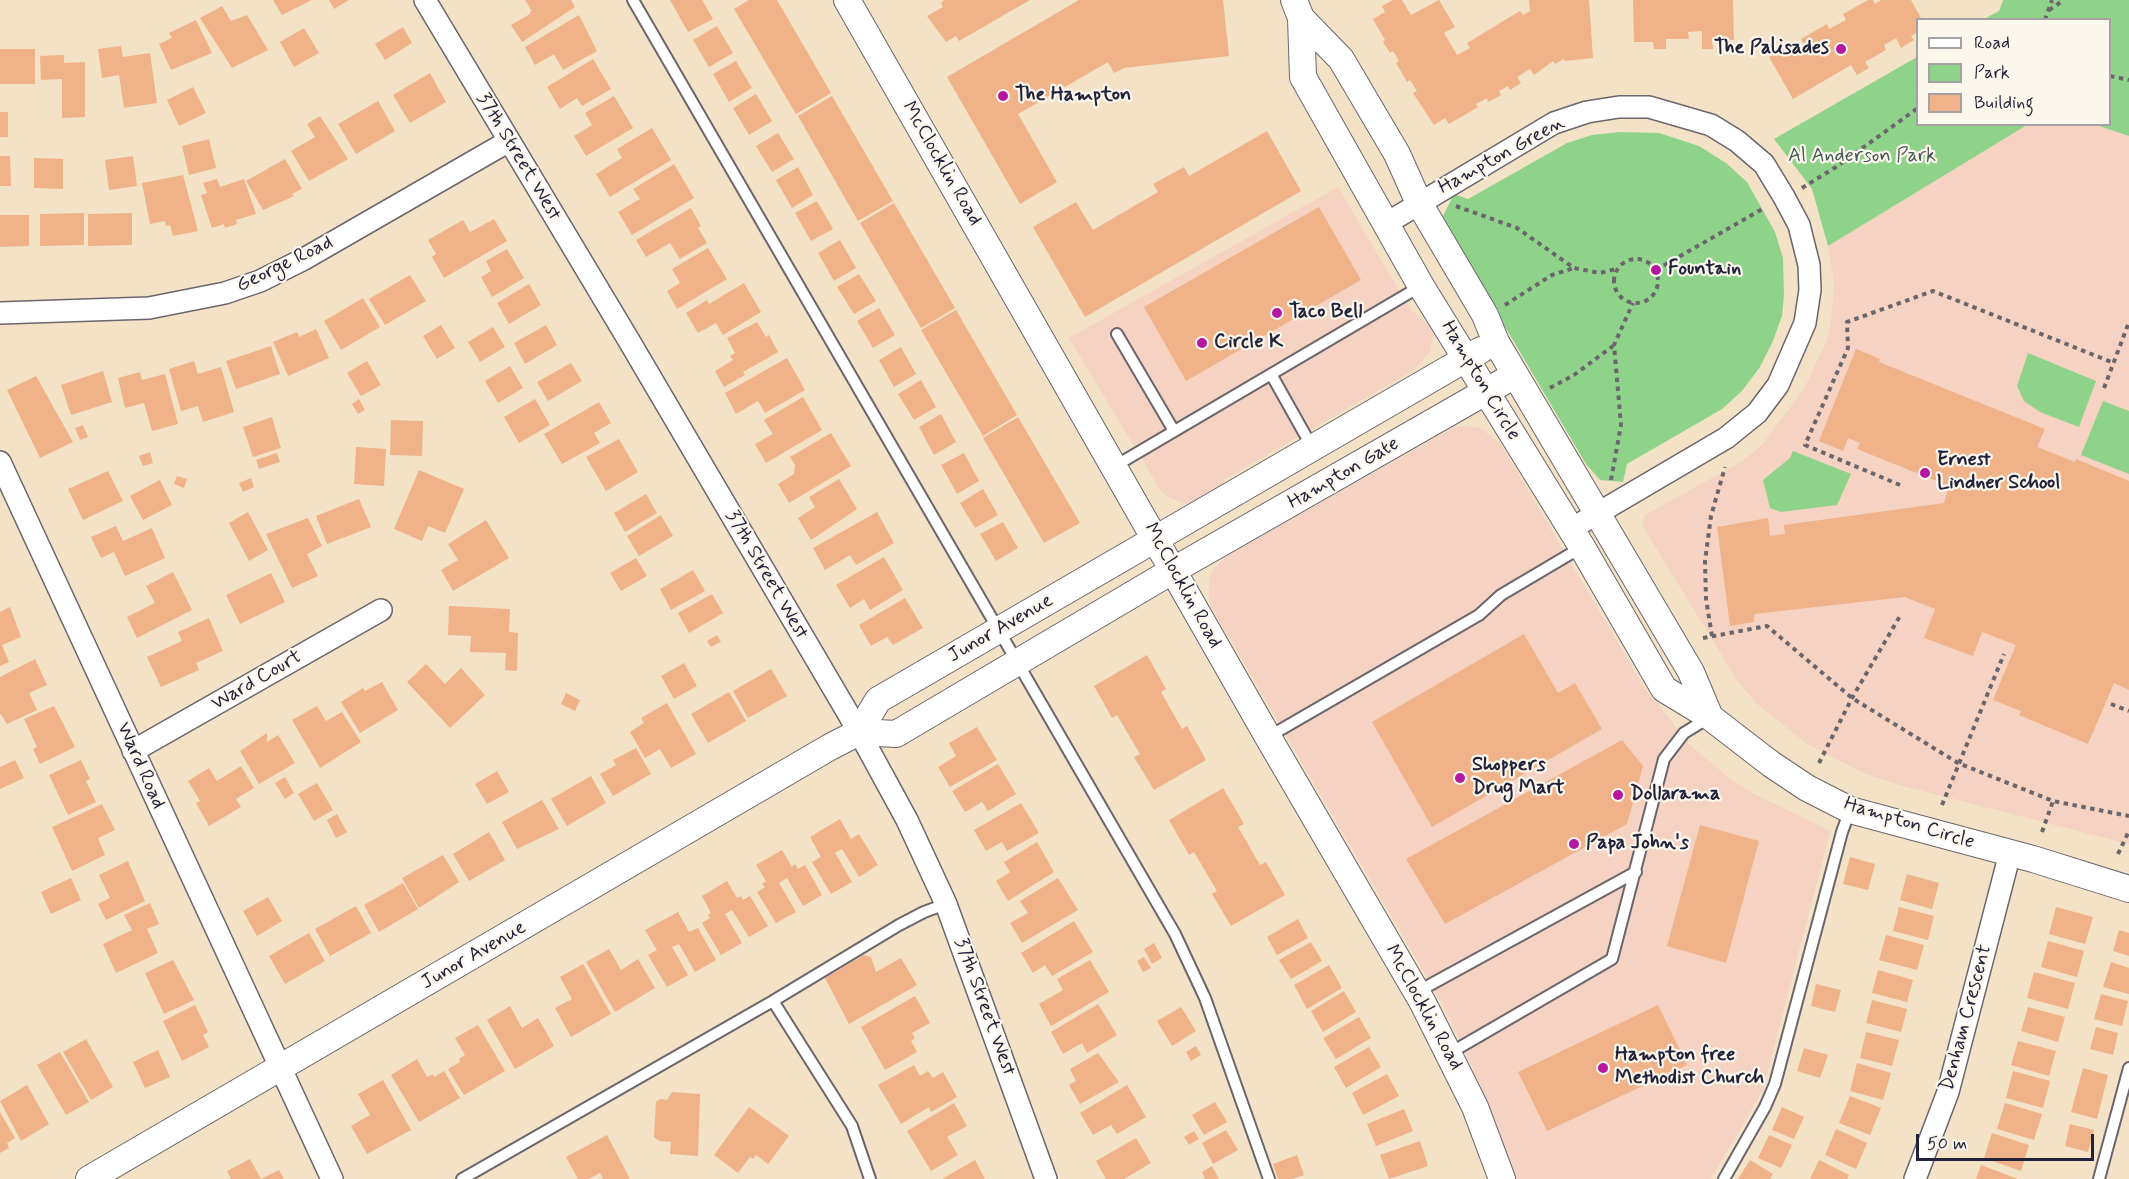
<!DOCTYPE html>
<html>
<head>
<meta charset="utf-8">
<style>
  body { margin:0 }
  #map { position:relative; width:2129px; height:1179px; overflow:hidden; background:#f3e2c6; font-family:Mynerve,sans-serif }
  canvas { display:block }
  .legend { position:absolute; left:1916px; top:18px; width:195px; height:108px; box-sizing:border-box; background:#fbf7ec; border:2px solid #a4a2a5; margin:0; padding:8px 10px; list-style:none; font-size:18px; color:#22223b }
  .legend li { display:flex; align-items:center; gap:12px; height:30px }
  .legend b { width:30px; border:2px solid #a4a2a5 }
  .scale { position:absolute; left:1916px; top:1134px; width:178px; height:27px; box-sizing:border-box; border:3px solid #22223b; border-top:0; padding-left:8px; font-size:18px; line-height:21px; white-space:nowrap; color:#22223b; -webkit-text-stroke:4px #fbf7ec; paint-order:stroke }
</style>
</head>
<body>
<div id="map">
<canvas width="2129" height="1179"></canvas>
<ul class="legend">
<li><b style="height:8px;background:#fff"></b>Road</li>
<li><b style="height:16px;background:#8fd38b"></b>Park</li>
<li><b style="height:16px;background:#f0b289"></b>Building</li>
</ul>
<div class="scale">50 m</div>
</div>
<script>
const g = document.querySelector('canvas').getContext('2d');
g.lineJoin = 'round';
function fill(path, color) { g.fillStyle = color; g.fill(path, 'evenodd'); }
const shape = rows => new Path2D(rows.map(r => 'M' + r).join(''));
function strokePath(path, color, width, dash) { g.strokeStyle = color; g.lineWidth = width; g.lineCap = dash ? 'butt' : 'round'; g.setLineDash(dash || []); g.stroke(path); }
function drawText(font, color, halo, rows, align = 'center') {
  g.font = font + ' Mynerve,sans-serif'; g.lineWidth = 4.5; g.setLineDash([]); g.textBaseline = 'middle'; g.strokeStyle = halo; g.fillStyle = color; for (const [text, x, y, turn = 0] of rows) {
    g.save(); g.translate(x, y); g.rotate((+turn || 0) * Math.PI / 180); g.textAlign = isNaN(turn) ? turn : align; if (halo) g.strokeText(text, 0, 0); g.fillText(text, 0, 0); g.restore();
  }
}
fill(shape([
  [2027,125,2096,125,2129,136,2129,844,1899,785,1866,774,1807,744,1756,703,1737,680,1642,525,1645,515,1741,462,1762,445,1804,389,1827,340,1831,322,1834,283,1828,246],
  [1338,187,1410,309,1428,324,1433,333,1430,352,1414,370,1225,479,1221,487,1196,503,1186,504,1168,497,1161,491,1069,338],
  [1467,426,1480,428,1500,443,1644,687,1689,744,1729,778,1750,792,1830,831,1763,1090,1711,1179,1516,1179,1488,1101,1443,1005,1209,603,1209,579,1214,568,1225,557,1455,427]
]), '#f5d2c2');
fill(shape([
  [2003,0,2129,0,2129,136,2096,125,2110,124,2110,20,1984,19,1999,11],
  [1917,57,1918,124,2027,125,1828,246,1812,189,1774,139],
  [1620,132,1659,133,1699,146,1726,163,1747,182,1775,232,1783,258,1784,295,1782,316,1773,341,1760,367,1742,391,1722,409,1627,464,1623,482,1600,480,1586,464,1445,225,1443,216,1454,194,1468,199,1567,143,1592,135],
  [2028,353,2096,381,2079,427,2040,412,2024,401,2017,386],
  [2103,401,2129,411,2129,474,2081,455],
  [1793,451,1851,474,1837,505,1781,512,1770,508,1763,480,1790,458]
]), '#8fd38b');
fill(shape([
  [273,0,312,0,282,15],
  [329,0,349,0,334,9],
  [525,0,571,0,575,7,522,42,511,25,530,14,531,10],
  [670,0,702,0,713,19,688,32],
  [749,0,777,0,831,93,796,114,734,9],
  [944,0,1030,0,959,41,956,36,946,42,927,16,943,7,941,3],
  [1079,0,1223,0,1229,56,1124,68,1114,73,1108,62,1018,114,1057,182,1020,204,947,77],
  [1393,0,1402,0,1411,15,1439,0,1455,27,1444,33,1457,55,1470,48,1467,43,1520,11,1523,15,1530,11,1529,0,1589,0,1593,58,1565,61,1564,59,1555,64,1553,61,1534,75,1530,69,1517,77,1521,83,1510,90,1508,86,1499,91,1501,95,1488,102,1487,98,1476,104,1478,107,1449,124,1445,118,1434,125,1413,93,1417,91,1410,80,1407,82,1396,63,1399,61,1393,51,1390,53,1383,42,1385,40,1373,19,1385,12,1382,6],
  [1633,0,1733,0,1734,40,1712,41,1713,49,1702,49,1702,31,1688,32,1689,39,1666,39,1666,49,1654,49,1653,42,1634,42],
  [1868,0,1873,0,1875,4,1881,0,1911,0,1922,20,1918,20,1918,32,1911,36,1914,40,1901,48,1896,38,1884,45,1886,50,1865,62,1869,68,1857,75,1851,65,1793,99,1769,57,1786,47,1789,53,1804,45,1801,39,1827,24,1829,29,1846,20,1843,14],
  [222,6,231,21,247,15,268,50,232,68,200,18],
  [579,15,597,51,563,70,554,54,535,65,525,47],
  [196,20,212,53,171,70,159,44,172,38,169,33],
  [717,26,733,53,709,67,693,40],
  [403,27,412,43,385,60,375,44],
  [304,28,319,53,294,67,280,42],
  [121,46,123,57,150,53,157,103,124,108,119,75,102,78,98,49],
  [0,49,35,49,35,84,0,84],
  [64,55,64,63,85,62,85,117,62,118,62,79,41,80,40,56],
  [593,59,611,89,582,106,577,98,560,109,547,87],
  [736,61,752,88,729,102,713,74],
  [430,73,446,102,410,123,393,95],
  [193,87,206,113,179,126,167,100],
  [756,94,772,121,749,135,733,108],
  [614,96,633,128,586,156,574,136,592,125,585,113],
  [832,96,893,201,858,221,798,116],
  [378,101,395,131,356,154,338,124],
  [0,112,8,112,8,137,0,137],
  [320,116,348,159,309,181,291,151,315,137,307,124],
  [652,128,671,160,610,197,596,174,622,158,617,149],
  [1267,131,1301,191,1085,317,1033,227,1076,202,1093,230,1158,192,1153,184,1184,167,1189,176],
  [778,133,794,159,772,172,756,146],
  [209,139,216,168,189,175,182,146],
  [0,156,10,156,11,186,0,186],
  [133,156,137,186,109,190,105,160],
  [34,158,63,159,63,189,34,188],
  [285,159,302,189,292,194,294,196,263,210,246,181],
  [674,164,694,198,632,235,618,212,640,199,633,189],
  [798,167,813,195,792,208,776,180],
  [183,175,198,231,173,236,170,225,166,226,165,221,150,224,142,183],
  [217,179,220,187,244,179,256,214,236,220,237,224,225,228,224,224,212,228,201,195,207,193,203,183],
  [817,201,833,229,811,241,795,213],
  [894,203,955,308,921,328,860,223],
  [1319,207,1361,280,1186,381,1144,307],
  [691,208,701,226,698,228,707,243,680,259,670,243,646,257,636,240],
  [84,213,84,245,40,246,40,214],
  [132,213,132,245,88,246,88,214],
  [0,215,29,215,29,246,0,247],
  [494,219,507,241,444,278,432,257,436,254,428,240,463,220,470,232],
  [840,240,856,268,834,281,818,253],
  [708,248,727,279,677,309,667,291,680,283,672,269],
  [507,249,524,278,492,297,481,277,491,271,486,261],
  [859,274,876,301,854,314,837,287],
  [410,275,426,301,385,325,369,299],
  [744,283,761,312,723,335,716,323,698,333,686,313,707,300,709,304],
  [529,284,541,305,509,324,497,303],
  [363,298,380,327,341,350,324,321],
  [879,308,895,335,873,348,857,321],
  [956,310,1017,415,983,436,921,330],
  [757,322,766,337,769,335,778,352,743,372,745,375,724,387,715,371,733,360,730,356,735,353,727,338],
  [441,325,455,348,437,359,423,336],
  [546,325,557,345,525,364,514,343],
  [493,327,505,347,480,362,468,342],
  [316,329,329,358,288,376,273,342,297,332,299,337],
  [271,346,280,374,236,389,226,361],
  [901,347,916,374,894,387,879,360],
  [1856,349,1880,359,1879,362,2045,429,2037,447,2075,462,2076,459,2129,481,2129,690,2114,683,2088,744,2019,715,2021,711,1993,700,2016,645,1982,632,1973,656,1924,638,1935,609,1905,597,1754,614,1754,622,1730,626,1717,527,1768,518,1770,536,1785,534,1784,525,1944,503,1949,486,1857,449,1860,443,1848,438,1843,451,1819,441],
  [787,358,805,390,765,413,758,401,736,414,725,393],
  [194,361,198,374,221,367,234,412,203,422,198,406,181,411,169,369],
  [367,361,381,385,361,396,347,373],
  [571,363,582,381,548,401,537,382],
  [510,366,523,388,498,403,485,381],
  [103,371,112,402,71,415,61,385],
  [140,372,142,380,165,374,178,424,152,431,144,403,125,408,118,378],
  [36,376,73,442,40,458,7,390],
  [921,380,936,407,914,420,898,394],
  [803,397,822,430,766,463,755,444,773,434,764,420],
  [359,399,365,410,358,414,352,404],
  [535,399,550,425,519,443,504,417],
  [599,402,611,423,594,433,600,443,562,464,544,434],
  [941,414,956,442,934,455,919,427],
  [272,417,281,448,253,457,243,427],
  [1018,417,1080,523,1044,543,983,438],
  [391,420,423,421,422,456,390,455],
  [83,425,88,437,80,440,75,428],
  [831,433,851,466,789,503,778,484,794,474,795,465,790,457],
  [619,439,638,472,606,491,586,457],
  [356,447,386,449,384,486,354,484],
  [150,452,153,463,143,466,139,456],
  [277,453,280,462,259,469,256,460],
  [964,453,979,481,957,494,941,465],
  [419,470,464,489,445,533,428,526,422,541,394,529],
  [108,471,123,501,83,520,68,489],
  [177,476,187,479,184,488,174,484],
  [251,478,254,487,243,492,239,483],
  [839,479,857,509,811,540,798,518,815,507,809,497],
  [160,480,172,505,143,520,130,496],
  [983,489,998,515,975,528,960,503],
  [646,494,657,513,625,532,614,513],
  [359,499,371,527,327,544,316,516],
  [248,512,268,550,249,561,229,523],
  [877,512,894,543,856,565,850,555,825,570,813,548],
  [661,515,673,536,639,556,627,536],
  [308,518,322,546,307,554,318,576,292,588,266,534],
  [486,520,509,558,453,591,441,570,458,560,448,544],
  [1003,522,1018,548,996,561,980,534],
  [116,526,123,541,152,528,165,558,125,576,114,552,101,558,91,537],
  [884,557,903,590,870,610,864,599,850,608,836,585],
  [636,558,647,576,621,591,610,573],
  [693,570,705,591,671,610,660,589],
  [173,572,192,610,137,638,127,617,155,603,146,586],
  [271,573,285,602,240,624,226,595],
  [712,594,723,613,689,633,678,613],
  [905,598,923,628,893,645,887,637,871,646,859,625],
  [449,606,510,609,509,632,518,633,517,671,505,670,506,653,470,652,471,636,448,635],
  [10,607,21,637,2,645,9,662,0,666,0,612],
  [209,618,223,651,196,663,199,670,161,687,147,657,182,641,178,632],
  [1524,634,1558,693,1575,683,1602,729,1432,827,1372,722],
  [717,635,721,642,711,647,707,641],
  [1147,655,1166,689,1161,692,1182,729,1187,726,1206,760,1154,790,1134,757,1140,754,1117,715,1112,718,1094,686],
  [35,659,47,685,29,693,37,710,7,724,0,713,0,677],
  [684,663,697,686,674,699,661,676],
  [426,664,445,684,461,668,485,695,450,728,407,682],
  [771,669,787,696,748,718,733,691],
  [382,682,398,710,360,733,341,702,363,688,365,691],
  [729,692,746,721,708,743,691,714],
  [566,693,580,700,575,711,561,704],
  [667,703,696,754,671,768,660,749,645,758,630,732,644,723,641,718],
  [54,706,75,747,40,764,33,749,37,747,24,719],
  [317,706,326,721,342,712,361,742,320,768,292,720],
  [977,727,997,760,950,787,938,767,956,756,949,743],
  [267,733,267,742,278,735,295,763,259,784,240,751],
  [1622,740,1643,766,1627,824,1445,924,1406,859],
  [636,748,651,774,613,796,600,774,616,765,613,760],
  [15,760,24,778,0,789,0,767],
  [81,760,90,779,86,781,96,802,68,815,49,775],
  [998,764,1016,794,988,811,982,802,965,812,952,791],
  [241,766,254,788,236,799,241,807,209,826,196,803,200,801,188,781,209,768,217,781],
  [497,771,509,792,487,804,475,784],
  [591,776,606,803,567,826,551,799],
  [285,777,294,793,285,799,275,783],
  [317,783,333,810,314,821,298,794],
  [1223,788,1244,824,1238,827,1260,865,1266,862,1285,895,1231,926,1212,894,1217,891,1194,852,1189,855,1169,820],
  [542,800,559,829,517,849,502,822],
  [1021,803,1039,833,1007,851,1002,842,986,851,974,830],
  [102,804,115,830,98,838,105,855,72,871,52,827],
  [337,814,347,832,336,838,327,820],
  [840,819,851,839,859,834,878,865,859,877,842,849,835,853,852,882,831,894,812,862,821,857,810,837],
  [1700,825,1759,841,1726,963,1667,946],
  [489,832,505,860,469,881,453,854],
  [1037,842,1054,872,1008,901,996,881,1010,872,1004,862],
  [782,850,792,867,795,864,798,869,805,865,822,895,803,906,787,878,779,883,796,912,776,923,757,892,765,887,762,884,766,881,756,865],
  [443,855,459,882,419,908,402,878],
  [1850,857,1875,864,1868,890,1843,884],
  [128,861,145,901,106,920,98,904,110,898,99,875],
  [1907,874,1939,883,1932,909,1900,900],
  [71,878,81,900,51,914,41,892],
  [1058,878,1078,910,1022,943,1010,923,1028,913,1020,901],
  [727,881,737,898,741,896,743,900,750,896,768,926,749,937,732,910,725,914,742,943,721,955,702,923,710,918,708,915,711,913,702,896],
  [403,883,418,909,379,932,364,905],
  [268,897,282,921,257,936,243,911],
  [150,903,159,924,147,929,158,953,116,973,103,944,132,930,124,915],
  [356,906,371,933,330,956,315,929],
  [1899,907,1934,916,1928,940,1893,931],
  [2056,907,2093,917,2085,944,2049,934],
  [678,912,689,932,698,928,716,960,695,972,679,944,672,947,688,975,667,987,648,955,657,950,645,930],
  [1298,919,1308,938,1277,955,1267,937],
  [1074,921,1093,952,1052,976,1045,965,1033,973,1021,953],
  [2119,930,2129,933,2129,956,2113,951],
  [309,933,325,961,285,984,269,956],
  [1886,935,1924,945,1917,970,1879,960],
  [2048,941,2084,951,2077,977,2041,967],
  [1311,942,1322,961,1291,979,1279,960],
  [1154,943,1162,958,1152,964,1144,949],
  [609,949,621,970,638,959,655,988,615,1012,586,962],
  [864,955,871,957,876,972,901,958,917,985,849,1024,825,978],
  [1144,957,1151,968,1143,972,1137,961],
  [173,960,194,1000,164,1014,145,973],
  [1090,960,1109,992,1051,1026,1039,1004,1063,990,1057,979],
  [2111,962,2129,968,2129,994,2103,987],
  [583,964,611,1014,571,1037,555,1008,572,999,560,977],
  [1329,965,1342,988,1307,1009,1294,985],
  [1878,970,1913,980,1907,1002,1872,993],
  [2034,972,2075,983,2068,1009,2027,998],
  [1816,984,1841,990,1835,1012,1811,1006],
  [1344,991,1356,1012,1323,1032,1311,1011],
  [2101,994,2128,1001,2122,1026,2094,1019],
  [915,996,930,1023,912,1033,915,1038,911,1041,917,1052,885,1070,861,1027],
  [1872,1000,1907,1009,1901,1032,1866,1023],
  [1098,1004,1117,1035,1087,1053,1082,1043,1063,1054,1051,1032],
  [195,1005,208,1032,203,1035,209,1047,182,1061,163,1021],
  [1658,1005,1687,1065,1547,1131,1518,1072],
  [510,1006,522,1028,538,1018,554,1046,515,1069,487,1020],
  [1181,1007,1196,1031,1172,1046,1157,1021],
  [2028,1007,2065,1017,2058,1042,2021,1031],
  [1359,1017,1371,1038,1336,1059,1323,1038],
  [478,1025,505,1071,464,1095,448,1069,460,1062,459,1059,465,1055,455,1038],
  [2096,1027,2118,1033,2113,1055,2090,1049],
  [1866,1032,1899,1040,1892,1066,1860,1058],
  [86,1039,113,1087,91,1100,63,1052],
  [2018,1041,2056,1051,2049,1076,2011,1065],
  [1196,1046,1201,1055,1191,1061,1186,1052],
  [1369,1047,1381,1067,1346,1088,1334,1067],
  [1804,1048,1828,1055,1820,1078,1797,1071],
  [158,1050,170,1077,145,1088,133,1062],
  [60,1052,89,1102,66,1115,37,1065],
  [1098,1053,1119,1082,1080,1104,1069,1085,1076,1081,1070,1069],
  [417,1059,427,1077,433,1074,434,1077,444,1071,460,1098,419,1122,391,1075],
  [1857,1063,1891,1073,1883,1100,1850,1091],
  [914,1065,920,1076,928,1071,933,1078,943,1072,957,1097,931,1112,929,1107,901,1124,878,1085],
  [2083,1068,2108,1075,2097,1119,2071,1112],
  [2013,1071,2050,1081,2043,1108,2006,1098],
  [1387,1074,1399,1096,1363,1115,1352,1093],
  [383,1080,411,1130,367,1154,351,1126,370,1115,358,1094],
  [27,1085,49,1124,21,1141,0,1101],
  [1127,1085,1146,1117,1117,1134,1111,1125,1093,1135,1080,1113],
  [672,1092,700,1094,698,1156,670,1154,671,1142,659,1141,654,1137,656,1102,660,1099,667,1100],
  [1850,1096,1881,1108,1870,1135,1839,1123],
  [1215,1102,1227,1122,1204,1135,1192,1115],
  [954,1103,967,1126,947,1137,958,1155,931,1171,907,1131],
  [2005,1103,2042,1114,2034,1140,1997,1129],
  [749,1107,789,1136,768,1164,756,1155,753,1159,750,1157,738,1173,714,1155],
  [1782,1107,1804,1117,1794,1139,1772,1130],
  [1404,1109,1413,1131,1376,1146,1367,1124],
  [0,1112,15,1138,7,1143,9,1148,0,1153],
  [2070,1124,2094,1130,2088,1152,2065,1146],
  [1836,1129,1867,1143,1856,1169,1825,1155],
  [1226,1130,1238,1150,1213,1164,1202,1143],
  [1194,1131,1199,1139,1189,1145,1184,1137],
  [1992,1133,2029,1145,2021,1171,1984,1158],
  [607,1135,630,1179,603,1179,600,1173,589,1179,578,1179,566,1157],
  [1769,1135,1792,1145,1781,1168,1758,1158],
  [1136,1138,1151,1163,1124,1179,1106,1179,1096,1161],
  [1420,1141,1428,1166,1389,1179,1380,1155],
  [1297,1155,1304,1175,1293,1179,1278,1179,1273,1164],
  [250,1159,261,1179,231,1179,227,1171],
  [975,1160,985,1179,942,1179],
  [1750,1160,1773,1174,1770,1179,1738,1179],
  [1819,1160,1849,1175,1847,1179,1810,1179],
  [1981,1165,2018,1179,1976,1179],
  [1212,1166,1219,1179,1205,1179,1202,1172],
  [279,1170,284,1179,261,1179]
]), '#f0b289');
const service = shape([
  [633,0,1175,934,1205,998,1269,1179],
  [1117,334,1174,431],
  [1271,374,1312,447],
  [1115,466,1421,286],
  [1268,737,1479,615,1501,595,1582,547],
  [1417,992,1636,872],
  [773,1001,852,1126,870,1179],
  [1450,1053,1612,959,1664,759,1684,733,1710,717],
  [462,1179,773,1001,899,925,924,912,946,904],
  [1724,1179,1765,1107,1775,1084,1842,832,1850,810],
  [2099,1179,2129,1068]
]);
const minor = shape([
  [425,0,628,339,859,732,907,820,946,904,1046,1179],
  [1387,223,1554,123,1587,112,1619,107,1649,107,1711,125,1737,141,1764,164,1784,197,1799,225,1809,265,1810,290,1805,323,1778,385,1757,413,1726,438,1571,529],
  [0,313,149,308,225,293,260,281,304,259,509,141],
  [0,462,332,1179],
  [133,751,381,610],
  [1915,1179,1948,1092,2010,853]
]);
const tertiary = shape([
  [847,0,1268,737,1423,1003,1475,1107,1502,1179],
  [1294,0,1301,18,1303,77,1421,286,1582,547,1664,689,1710,717,1771,764,1807,788,1850,810,2033,859,2129,889],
  [1301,18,1341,59,1397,154,1419,203,1485,315,1496,342,1691,672,1710,717],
  [859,732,878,700,1481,350],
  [89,1179,830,747,859,732,896,734,1172,571,1515,375]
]);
strokePath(service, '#6b656c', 14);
strokePath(minor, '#6b656c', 24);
strokePath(tertiary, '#6b656c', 28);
strokePath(shape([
  [2049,10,2064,0],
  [2045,20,2052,0],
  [2110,76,2129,80],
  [1802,188,1836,167,1918,108],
  [1456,206,1517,228,1574,268,1600,273,1616,269],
  '1614 281a22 22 0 1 1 44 0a22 22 0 1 1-44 0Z',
  [1656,270,1764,208],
  [1505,305,1552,275,1574,268],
  [1550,388,1574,375,1613,346],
  [2104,388,2129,322],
  [1611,480,1621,425,1614,345,1633,303],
  [1900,485,1805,445,1848,348,1847,322,1933,291,2114,363],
  [1712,636,1706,599,1705,561,1711,516,1725,467],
  [1703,638,1767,626,1852,698,1958,763,2053,801,2129,816],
  [2111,704,2129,711],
  [1819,763,1852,698,1900,616],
  [1942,805,2004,654],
  [2042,832,2053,801],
  [2118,854,2129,831]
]), '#6b656c', 4, [4.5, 4.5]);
strokePath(service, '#fff', 10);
strokePath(minor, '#fff', 21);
strokePath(tertiary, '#fff', 26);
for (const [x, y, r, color] of [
  [1841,49,6,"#b5179e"],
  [1003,96,6,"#b5179e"],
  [1656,270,6,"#b5179e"],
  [1277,313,6,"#b5179e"],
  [1202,343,6,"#b5179e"],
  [1925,473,6,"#b5179e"],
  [1460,778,6,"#b5179e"],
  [1618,795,6,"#b5179e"],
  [1574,844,6,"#b5179e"],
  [1603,1068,6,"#b5179e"]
]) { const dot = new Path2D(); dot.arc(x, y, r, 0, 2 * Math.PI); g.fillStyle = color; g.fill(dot); strokePath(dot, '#fbf7ec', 2); }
drawText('bold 20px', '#22223b', '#fbf7ec', [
  ["The Palisades",1829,49,"right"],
  ["The Hampton",1015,96],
  ["Fountain",1668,270],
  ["Taco Bell",1289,313],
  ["Circle K",1214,343],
  ["Ernest",1937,461],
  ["Lindner School",1937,484],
  ["Shoppers",1472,766],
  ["Drug Mart",1472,789],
  ["Dollarama",1630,795],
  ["Papa John's",1586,844],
  ["Hampton free",1615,1056],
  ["Methodist Church",1615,1079]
], 'left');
drawText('20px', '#22223b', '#fbf7ec', [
  ["Hampton Green",1502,156,-29],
  ["37th Street West",518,157,59],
  ["McClocklin Road",941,164,60],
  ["George Road",285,265,-26],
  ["Hampton Circle",1480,381,59],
  ["Hampton Gate",1344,474,-30],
  ["37th Street West",766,575,60],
  ["McClocklin Road",1182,586,61],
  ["Junor Avenue",1001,629,-30],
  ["Ward Court",257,681,-30],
  ["Ward Road",140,766,66],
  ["Hampton Circle",1909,824,17],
  ["Junor Avenue",474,956,-30],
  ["37th Street West",984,1007,70],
  ["McClocklin Road",1423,1008,61],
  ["Denham Crescent",1967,1018,-75]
]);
drawText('20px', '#435753', '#fbf7ec', [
  ["Al Anderson Park",1862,157]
]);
</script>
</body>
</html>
